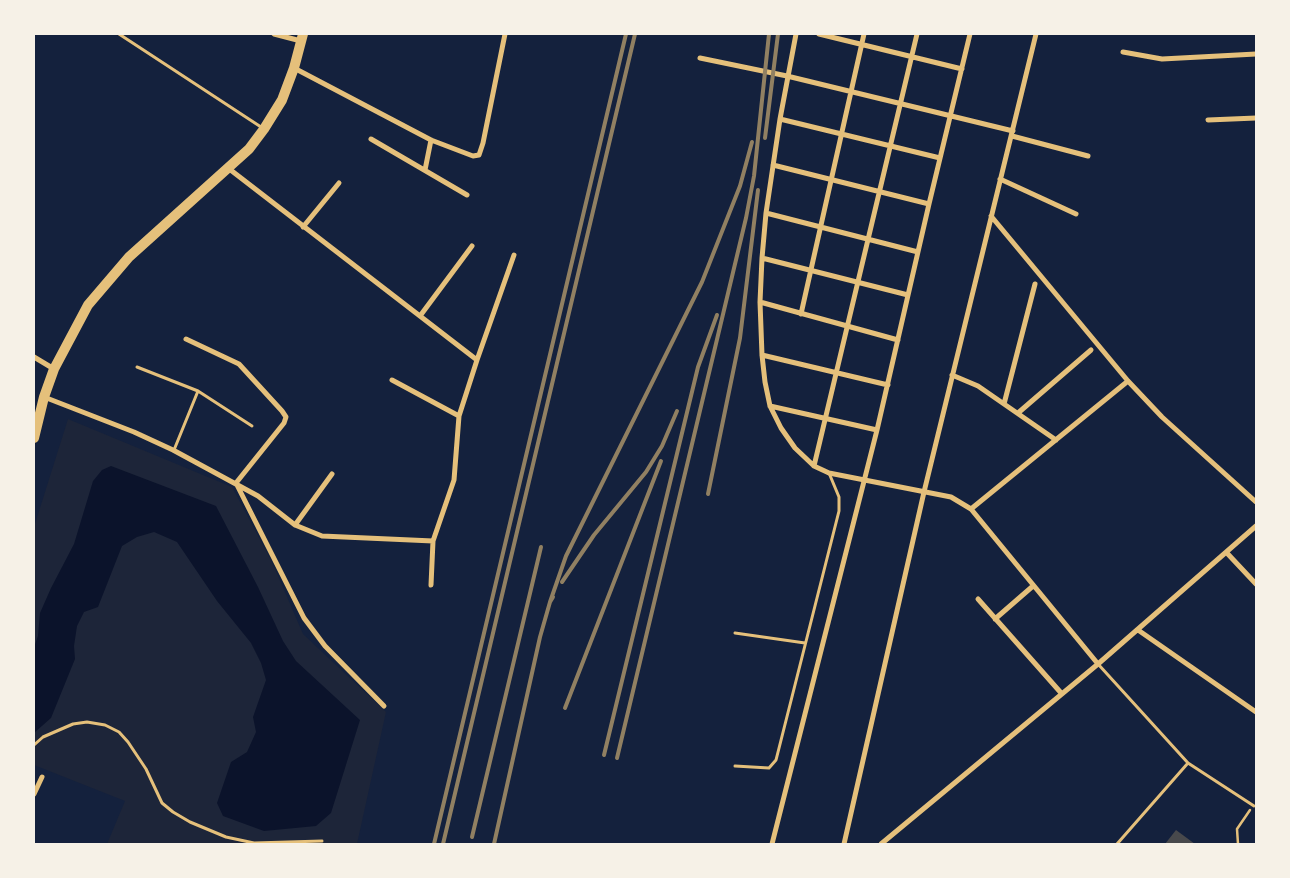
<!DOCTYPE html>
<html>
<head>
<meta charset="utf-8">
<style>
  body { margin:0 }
  #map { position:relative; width:1290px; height:878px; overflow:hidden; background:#14213d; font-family:"DejaVu Sans",sans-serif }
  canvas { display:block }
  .frame { position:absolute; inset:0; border:35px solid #f6f1e7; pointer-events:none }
</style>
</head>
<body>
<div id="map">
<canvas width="1290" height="878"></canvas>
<div class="frame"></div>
</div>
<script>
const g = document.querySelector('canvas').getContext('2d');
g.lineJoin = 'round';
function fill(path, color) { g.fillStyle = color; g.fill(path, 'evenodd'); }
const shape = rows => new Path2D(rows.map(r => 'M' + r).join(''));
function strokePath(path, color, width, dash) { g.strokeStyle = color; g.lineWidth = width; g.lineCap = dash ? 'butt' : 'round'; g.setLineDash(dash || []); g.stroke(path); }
fill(shape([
  [68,419,232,487,272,562,303,634,386,712,357,844,107,844,125,801,34,765,34,527]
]), '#1d2539');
fill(shape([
  [111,466,216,506,258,587,283,641,296,661,360,720,331,813,316,826,264,831,223,816,217,803,231,762,247,752,256,732,253,717,266,680,261,663,251,643,217,601,177,542,154,532,137,537,122,546,98,607,84,612,77,626,74,646,75,659,51,718,34,733,34,647,38,636,40,613,51,588,74,544,93,481,102,470]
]), '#0b132b');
fill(shape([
  [1176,830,1195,844,1165,844]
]), '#48494c');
strokePath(shape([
  [1238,844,1237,829,1250,810]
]), '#e5c07b', 2.5);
strokePath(shape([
  [119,34,261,127],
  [137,367,198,391,252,426],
  [174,450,198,391],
  [735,633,805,643],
  [1098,664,1188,763,1254,806],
  [34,745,43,737,73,724,87,722,105,725,119,732,128,742,146,769,162,803,173,812,190,822,226,837,254,843,322,841],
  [735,766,769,768,776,760,839,511,839,497,829,473],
  [1117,844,1188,763]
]), '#e5c07b', 3);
strokePath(shape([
  [274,34,301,41],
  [796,34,780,119,766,213,762,258,760,302,762,355,765,382,770,406,781,428,795,448,814,466,829,473,951,497,971,509,1098,664],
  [819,34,962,69],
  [1123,52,1162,59,1256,54],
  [700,58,787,76,1013,131],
  [294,68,431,140,473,156,479,155,483,143,505,34],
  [780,119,940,158],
  [1208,120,1256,118],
  [1012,136,1088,156],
  [371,139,467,195],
  [773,165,929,204],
  [228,168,477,360],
  [425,170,431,140],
  [1000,179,1076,214],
  [766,213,918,252],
  [991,216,1128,381,1162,417,1256,502],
  [303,227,339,183],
  [762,258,908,295],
  [760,302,898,340],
  [801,314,864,34],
  [420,316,472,246],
  [186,339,239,364,282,411,286,417,284,423,236,483,304,618,325,646,384,706],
  [762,355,888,385],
  [34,357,54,369],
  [952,375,978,386,1056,440],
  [392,380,459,416],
  [44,397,134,432,173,450,258,496,295,525,322,536,433,541],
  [1004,404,1035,284],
  [770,406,877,430],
  [1018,413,1091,350],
  [814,466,917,34],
  [971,509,1128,381],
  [295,525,332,474],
  [1226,552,1256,584],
  [431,585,433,541,454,480,459,416,477,360,514,255],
  [978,599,1062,694],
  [995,619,1033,586],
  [1138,630,1256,712],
  [34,794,42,777],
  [772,844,877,430,929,204,970,34],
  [844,844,924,492,1036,34],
  [881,844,1098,664,1256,526]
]), '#e5c07b', 5);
strokePath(shape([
  [34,438,44,397,54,369,88,305,129,257,249,149,264,129,282,100,294,68,303,34]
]), '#e5c07b', 10);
strokePath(shape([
  [765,138,778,34],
  [708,494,740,338,758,190],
  [562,582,594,535,646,472,662,446,677,411],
  [550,602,566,556,702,282,740,186,752,142],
  [565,708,661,461],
  [604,755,698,367,717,315],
  [617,758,746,218,754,176,769,34],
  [472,837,541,547],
  [434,844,626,34],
  [443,844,635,34],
  [494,844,540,637,550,602,553,597]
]), '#918062', 4);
</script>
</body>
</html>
